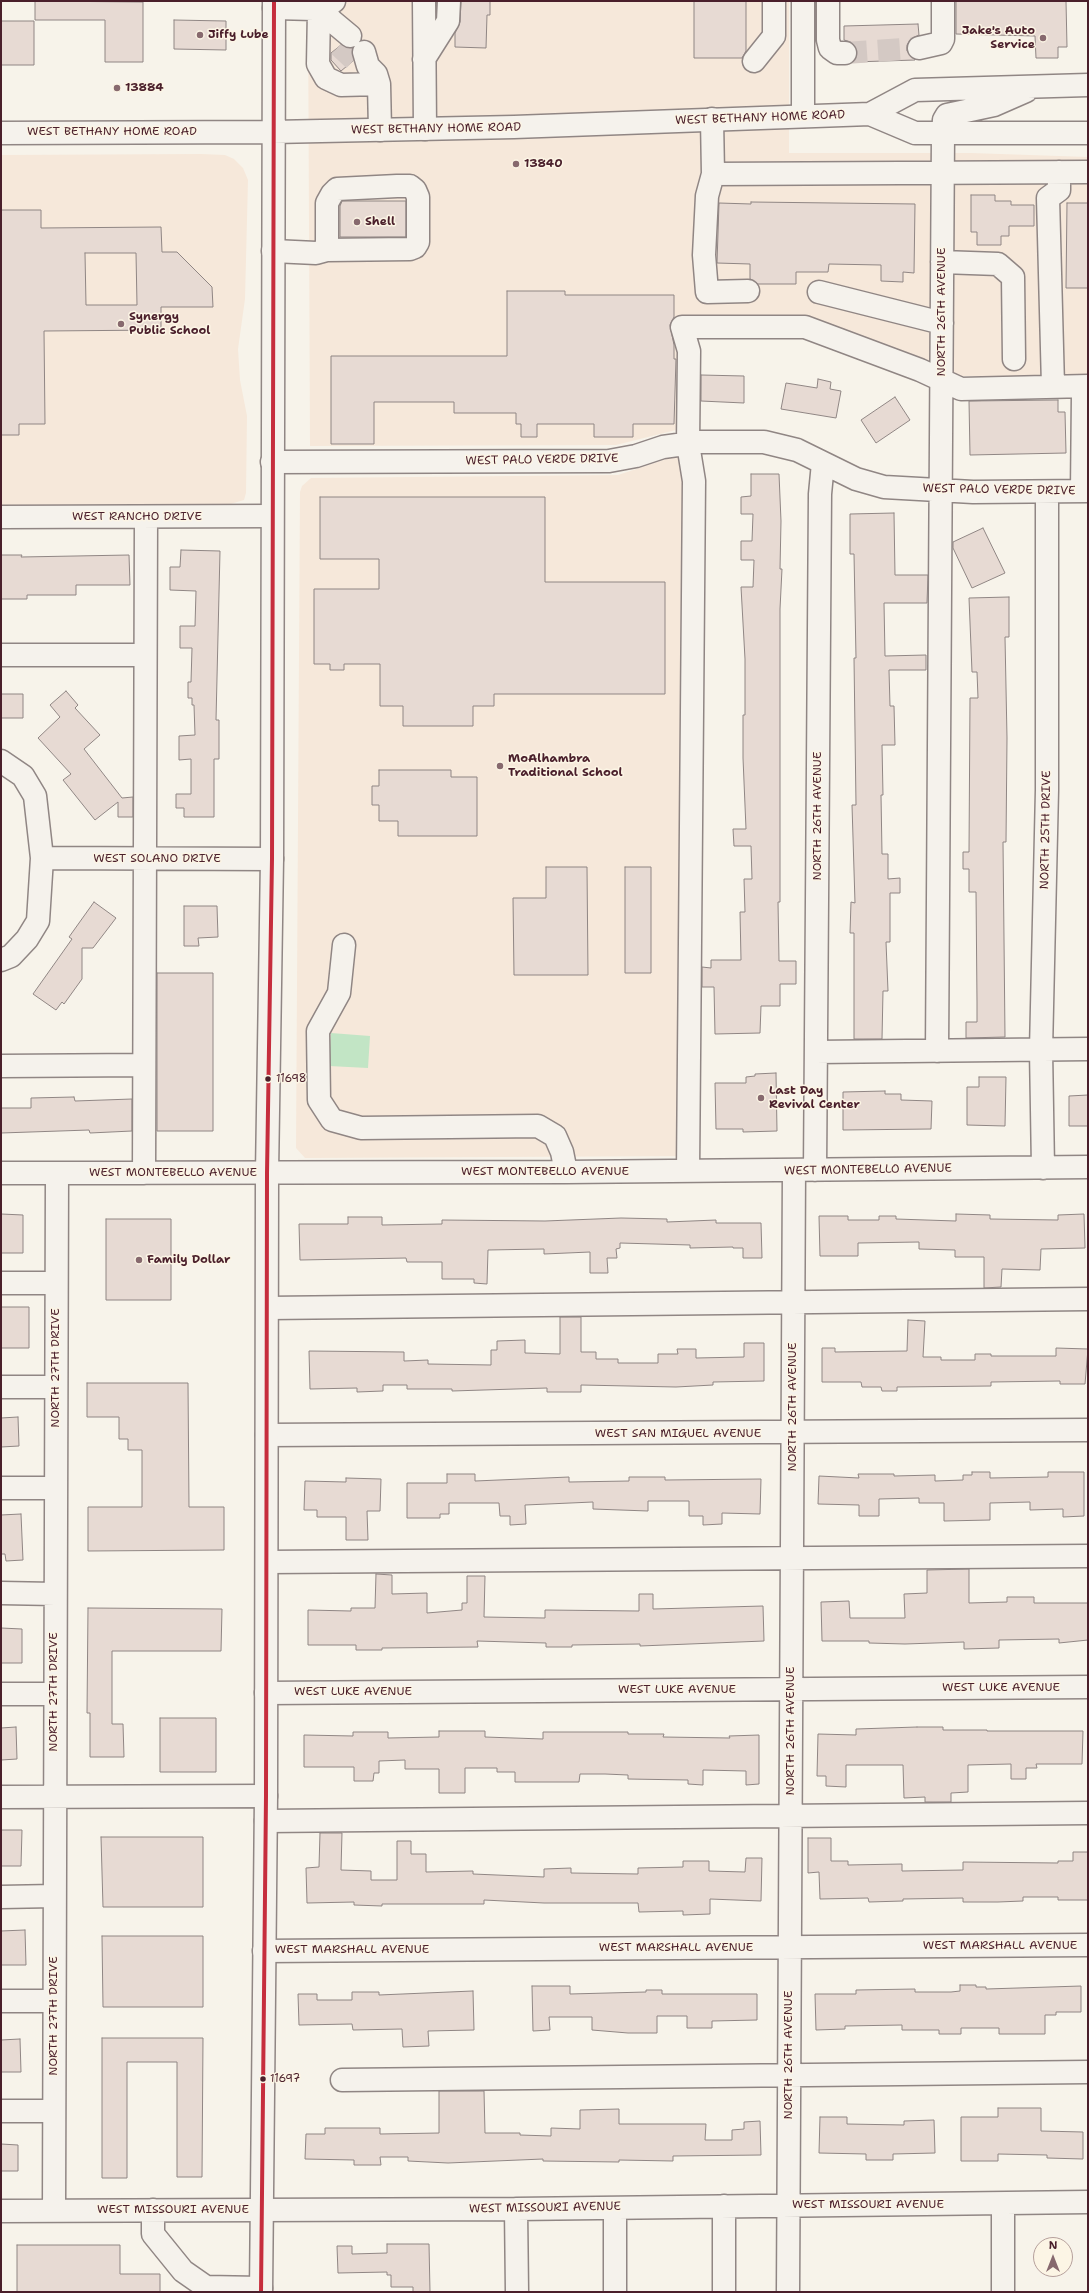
<!DOCTYPE html>
<html>
<head>
<meta charset="utf-8">
<style>
  body { margin:0 }
  #map { position:relative; width:1089px; height:2293px; overflow:hidden; background:#f7f3ea; font-family:"Shantell Sans",sans-serif }
  canvas { display:block }
  .frame { position:absolute; inset:0; border:2px solid #4a1f2b; pointer-events:none }
  .north { position:absolute; left:1033px; top:2237px; width:40px; height:40px; box-sizing:border-box; background:#fcf5e5; border:1px solid #b59f9b; border-radius:50%; rotate:0deg; font-size:11px; font-weight:700; line-height:16px; text-align:center; color:#4a1f2b }
  .north::after { content:''; display:block; margin:auto; width:14px; height:18px; background:#87696e; clip-path:polygon(50% 0,100% 100%,50% 72%,0 100%) }
</style>
</head>
<body>
<div id="map">
<canvas width="1089" height="2293"></canvas>
<div class="frame"></div>
<div class="north">N</div>
</div>
<script>
const g = document.querySelector('canvas').getContext('2d');
g.lineJoin = 'round';
function fill(path, color) { g.fillStyle = color; g.fill(path, 'evenodd'); }
const shape = rows => new Path2D(rows.map(r => 'M' + r).join(''));
function strokePath(path, color, width, dash) { g.strokeStyle = color; g.lineWidth = width; g.lineCap = dash ? 'butt' : 'round'; g.setLineDash(dash || []); g.stroke(path); }
function drawText(font, color, halo, rows, align = 'center') {
  g.font = font + ' "Shantell Sans",sans-serif'; g.lineWidth = 3; g.setLineDash([]); g.textBaseline = 'middle'; g.strokeStyle = halo; g.fillStyle = color; for (const [text, x, y, turn = 0] of rows) {
    g.save(); g.translate(x, y); g.rotate((+turn || 0) * Math.PI / 180); g.textAlign = isNaN(turn) ? turn : align; if (halo) g.strokeText(text, 0, 0); g.fillText(text, 0, 0); g.restore();
  }
}
fill(shape([
  [308,1,789,1,789,153,971,153,1088,157,1088,376,961,376,807,321,695,320,696,425,616,445,310,446],
  [201,154,225,155,234,159,243,168,248,180,245,299,238,349,240,380,247,416,246,493,244,500,227,505,1,505,1,155],
  [702,453,699,1156,305,1158,296,1148,300,492,302,486,311,478,618,475,676,456]
]), '#f6e8da');
fill(shape([
  [331,1033,370,1036,368,1068,329,1066]
]), '#c2e5c5');
const building = shape([
  [35,1,143,2,143,62,105,62,105,20,35,20,35,1],
  [461,1,490,1,490,15,487,15,486,48,455,47,455,33,460,22,461,1],
  [694,1,746,1,746,51,742,58,694,58,694,1],
  [956,1,1066,1,1067,47,1058,47,1058,58,1036,58,1035,36,956,34,956,1],
  [174,20,226,21,226,50,174,49,174,20],
  [1,21,34,21,34,65,1,65,1,21],
  [918,24,919,35,911,39,907,45,907,51,915,60,853,62,857,53,856,47,851,42,844,40,844,26,918,24],
  [341,45,352,48,353,61,341,71,331,60,331,53,341,45],
  [971,195,995,195,995,201,1011,201,1011,205,1034,205,1034,226,1009,226,1009,236,1001,236,1001,245,977,245,977,232,971,232,971,195],
  [342,201,406,201,406,237,340,237,340,206,342,201],
  [751,202,915,204,914,273,903,272,903,282,881,281,881,265,829,264,828,272,796,272,796,284,758,284,750,279,750,264,717,263,719,203,751,204,751,202],
  [1067,203,1088,203,1088,288,1066,288,1067,203],
  [1,210,41,210,41,228,161,227,162,252,177,252,212,287,213,307,161,307,161,330,44,331,45,424,19,424,19,435,1,435,1,210],
  [85,253,136,253,137,305,86,305,85,253],
  [507,291,565,291,565,295,674,295,674,317,670,325,674,345,674,359,676,359,674,424,633,424,633,437,594,437,594,424,537,424,537,437,521,437,521,424,516,424,516,413,454,413,454,402,374,402,374,444,331,444,331,356,507,356,507,291],
  [701,375,744,376,744,403,701,401,701,375],
  [818,379,831,382,830,389,841,391,836,418,781,409,786,383,817,388,818,379],
  [895,397,910,420,876,443,861,420,895,397],
  [1058,400,1058,412,1065,412,1066,453,970,455,969,401,1058,400],
  [751,474,779,474,781,521,780,569,782,569,780,609,780,902,778,902,779,961,796,961,796,984,780,984,780,1006,761,1006,760,1033,715,1034,714,987,702,987,702,967,711,968,711,960,741,960,740,912,745,912,744,879,752,879,751,846,734,846,733,829,746,829,743,758,743,715,745,715,745,659,741,587,753,587,754,560,741,560,741,541,752,541,753,514,741,514,741,497,751,496,751,474],
  [320,497,545,497,545,582,665,582,665,694,494,694,494,706,473,706,473,726,403,726,403,706,380,706,380,664,344,664,344,670,330,670,330,664,314,664,314,589,379,589,379,559,320,559,320,497],
  [894,513,895,575,928,575,927,603,884,603,885,656,926,655,926,670,889,670,890,706,894,706,895,745,882,745,883,795,881,795,882,854,888,854,888,879,900,878,900,893,890,893,890,942,886,942,888,991,883,991,882,1039,854,1039,854,933,850,933,851,902,855,903,852,805,856,805,854,658,856,658,854,554,850,554,850,514,894,513],
  [983,528,1005,573,972,588,953,548,953,542,983,528],
  [181,550,220,551,216,720,219,720,219,759,214,759,214,817,184,817,184,808,176,808,176,794,191,794,191,759,179,760,179,736,195,735,194,705,192,705,192,698,188,698,188,682,191,682,192,648,180,648,180,626,195,626,196,591,170,590,170,567,180,567,181,550],
  [1,555,22,555,21,557,129,555,130,585,76,585,76,595,27,595,27,599,1,599,1,555],
  [1009,597,1009,637,1005,637,1007,738,1006,842,1003,842,1005,1037,966,1038,966,1022,977,1022,977,1002,976,892,969,892,969,869,963,869,963,852,969,852,970,698,978,698,977,672,972,672,969,598,1009,597],
  [66,691,78,705,75,708,100,735,84,749,122,798,133,797,133,817,118,817,118,802,95,820,63,780,71,774,38,738,60,717,50,705,66,691],
  [1,694,23,694,23,718,1,718,1,694],
  [379,770,451,770,451,777,477,777,477,836,398,836,398,821,379,821,379,805,372,805,372,786,379,786,379,770],
  [546,867,587,867,588,975,514,975,513,898,546,898,546,867],
  [625,867,651,867,651,973,625,973,625,867],
  [94,902,116,918,93,948,82,948,82,979,64,1004,62,1002,56,1010,33,994,72,939,69,937,94,902],
  [184,906,217,906,218,937,198,938,199,946,184,946,184,906],
  [157,973,213,973,213,1131,157,1131,157,973],
  [776,1073,777,1131,743,1132,743,1129,716,1129,715,1083,746,1083,746,1077,755,1076,755,1074,776,1073],
  [979,1077,1006,1077,1005,1126,967,1125,967,1087,979,1087,979,1077],
  [885,1091,885,1094,901,1094,901,1100,932,1101,931,1129,843,1130,843,1092,885,1091],
  [1088,1095,1088,1126,1069,1126,1069,1096,1088,1095],
  [74,1097,75,1101,132,1099,132,1131,90,1133,89,1130,1,1133,1,1108,31,1108,31,1098,74,1097],
  [1,1214,23,1215,23,1253,1,1253,1,1214],
  [956,1214,990,1215,990,1219,1058,1220,1058,1215,1084,1214,1085,1248,1041,1249,1040,1270,1002,1269,1001,1287,984,1288,984,1257,955,1257,955,1250,919,1249,919,1242,858,1243,858,1256,820,1256,819,1216,848,1216,848,1220,879,1220,879,1216,896,1216,896,1219,956,1221,956,1214],
  [348,1217,382,1217,382,1225,442,1224,442,1220,545,1221,621,1218,667,1219,667,1222,716,1220,716,1223,761,1223,762,1258,743,1258,743,1248,733,1248,733,1247,690,1248,690,1245,620,1243,620,1248,616,1249,617,1258,607,1258,608,1273,590,1273,590,1252,544,1254,544,1249,488,1250,487,1284,474,1283,474,1279,442,1279,442,1262,407,1262,406,1258,300,1260,299,1224,348,1224,348,1217],
  [106,1219,171,1219,171,1300,106,1300,106,1219],
  [1,1307,29,1307,29,1348,1,1348,1,1307],
  [560,1317,581,1317,581,1352,596,1352,596,1359,618,1359,618,1363,658,1363,658,1354,678,1354,677,1349,696,1349,696,1358,744,1357,744,1343,764,1343,764,1381,713,1382,713,1385,676,1387,581,1385,581,1392,547,1392,547,1388,452,1391,452,1389,407,1389,407,1385,383,1385,383,1391,357,1392,357,1388,310,1389,309,1351,404,1352,404,1361,428,1360,428,1364,491,1365,491,1350,497,1350,497,1341,525,1340,525,1353,560,1354,560,1317],
  [908,1320,925,1321,923,1357,941,1357,941,1360,975,1360,975,1354,991,1354,991,1356,1056,1356,1056,1348,1088,1349,1085,1384,1060,1384,1060,1381,991,1382,991,1386,897,1387,897,1391,882,1391,881,1387,862,1387,861,1382,822,1382,822,1348,835,1348,835,1352,907,1351,908,1320],
  [87,1383,188,1383,189,1507,224,1507,224,1550,88,1551,88,1507,142,1507,142,1450,128,1450,128,1439,119,1439,119,1417,87,1417,87,1383],
  [18,1417,19,1446,1,1447,1,1418,18,1417],
  [972,1472,990,1472,990,1478,1048,1477,1048,1472,1084,1472,1084,1516,1063,1517,1063,1509,1030,1510,1030,1502,990,1503,990,1520,944,1521,944,1503,919,1503,919,1498,879,1499,879,1516,859,1516,859,1505,818,1504,819,1476,859,1478,858,1474,894,1474,894,1476,935,1475,935,1481,963,1480,963,1475,972,1475,972,1472],
  [447,1474,475,1474,475,1481,569,1477,569,1482,629,1481,629,1477,665,1477,665,1480,761,1479,760,1514,722,1513,722,1524,703,1525,703,1516,689,1516,689,1501,648,1501,648,1511,593,1509,593,1502,525,1505,526,1524,510,1525,510,1516,500,1516,499,1503,449,1503,449,1514,440,1514,440,1518,407,1518,407,1483,447,1483,447,1474],
  [346,1478,381,1479,380,1511,367,1511,368,1540,346,1540,346,1517,317,1517,317,1510,304,1510,305,1481,346,1482,346,1478],
  [21,1514,23,1560,6,1561,5,1554,1,1554,1,1515,21,1514],
  [969,1569,969,1603,1007,1602,1007,1597,1034,1597,1034,1603,1088,1603,1088,1640,1059,1643,1059,1639,999,1640,999,1648,964,1649,964,1642,905,1644,869,1643,869,1641,822,1641,821,1602,849,1601,850,1618,905,1618,904,1594,927,1593,927,1570,969,1569],
  [376,1574,392,1575,392,1594,427,1593,427,1613,462,1610,462,1603,467,1603,467,1576,485,1576,484,1617,545,1618,545,1610,639,1611,639,1594,653,1594,653,1609,763,1606,764,1641,640,1646,640,1644,572,1645,572,1647,546,1647,546,1643,477,1641,478,1647,382,1648,382,1650,356,1650,356,1645,308,1645,308,1610,351,1611,351,1608,375,1608,376,1574],
  [88,1608,222,1609,221,1651,112,1651,112,1724,123,1724,124,1757,90,1757,90,1713,87,1713,88,1608],
  [1,1628,22,1629,22,1663,1,1663,1,1628],
  [160,1718,216,1718,216,1772,160,1772,160,1718],
  [16,1727,17,1759,1,1760,1,1728,16,1727],
  [917,1727,943,1727,943,1730,987,1730,987,1731,1083,1731,1082,1764,1036,1764,1037,1768,1026,1768,1026,1779,1011,1779,1011,1764,968,1765,968,1792,951,1793,951,1802,925,1802,925,1797,904,1798,903,1765,846,1765,846,1787,826,1786,826,1776,817,1776,818,1734,856,1735,856,1729,917,1727],
  [439,1731,485,1731,485,1737,543,1739,543,1732,628,1732,628,1734,664,1734,663,1737,730,1738,729,1736,759,1735,759,1784,746,1785,746,1771,703,1770,703,1785,688,1784,688,1780,628,1779,628,1775,605,1774,580,1774,579,1782,515,1782,515,1772,497,1772,497,1768,465,1768,465,1793,439,1793,439,1769,405,1769,405,1760,379,1761,379,1773,374,1773,373,1781,354,1781,354,1767,304,1767,304,1735,353,1736,353,1732,388,1732,388,1738,439,1737,439,1731],
  [1,1830,22,1830,21,1866,1,1866,1,1830],
  [320,1833,342,1833,341,1870,371,1871,371,1880,397,1880,397,1841,411,1841,411,1854,426,1854,426,1872,473,1871,473,1874,544,1877,544,1869,571,1868,571,1873,638,1874,638,1868,683,1867,683,1861,709,1861,709,1871,745,1872,746,1858,762,1858,761,1901,710,1899,710,1914,683,1915,683,1911,639,1912,638,1903,544,1903,484,1900,484,1904,382,1904,382,1906,354,1905,354,1902,307,1903,306,1868,319,1867,320,1833],
  [101,1837,203,1837,203,1907,103,1907,101,1837],
  [808,1838,831,1838,831,1861,848,1861,848,1865,902,1864,902,1871,963,1870,963,1862,1058,1863,1058,1861,1073,1861,1073,1852,1088,1852,1088,1900,1058,1900,1058,1897,1023,1897,1023,1901,998,1902,963,1902,963,1898,903,1899,903,1901,869,1902,868,1898,820,1899,819,1872,808,1873,808,1838],
  [25,1930,26,1965,1,1965,1,1931,25,1930],
  [102,1936,203,1936,203,2007,103,2007,102,1936],
  [960,1985,976,1985,976,1987,986,1987,986,1989,1081,1986,1081,2012,1056,2012,1056,2015,1045,2015,1045,2034,999,2034,999,2028,961,2028,961,2034,939,2034,939,2030,902,2030,902,2025,845,2026,845,2029,816,2030,815,1994,856,1994,856,1990,915,1989,915,1992,951,1992,960,1991,960,1985],
  [532,1986,570,1986,570,1994,646,1992,646,1990,662,1990,662,1994,757,1994,757,2020,712,2021,712,2028,687,2028,687,2016,657,2016,657,2033,628,2033,592,2030,592,2017,549,2017,550,2030,533,2031,532,1986],
  [473,1991,474,2030,428,2031,429,2046,403,2047,402,2029,353,2030,352,2024,299,2025,298,1994,317,1994,317,2000,352,2000,352,1992,379,1992,379,1995,473,1991],
  [102,2038,203,2038,202,2177,177,2177,177,2062,127,2062,127,2178,102,2178,102,2038],
  [20,2039,21,2072,1,2072,1,2040,20,2039],
  [439,2091,484,2091,485,2133,520,2133,520,2135,551,2136,551,2128,580,2129,580,2110,619,2109,619,2124,706,2124,705,2140,732,2140,732,2130,744,2129,744,2122,760,2121,761,2155,673,2156,673,2161,619,2160,619,2162,543,2161,543,2159,448,2163,408,2161,408,2157,380,2157,381,2165,354,2165,354,2160,305,2159,306,2134,325,2134,325,2128,380,2128,380,2134,439,2133,439,2091],
  [998,2108,1041,2108,1041,2131,1083,2132,1083,2159,1047,2158,1047,2155,998,2154,998,2161,961,2161,961,2117,998,2117,998,2108],
  [820,2117,847,2117,847,2124,904,2125,904,2121,934,2120,935,2153,893,2154,893,2160,866,2160,866,2154,819,2153,820,2117],
  [1,2144,18,2145,18,2171,1,2171,1,2144],
  [387,2244,429,2244,430,2292,413,2292,413,2287,391,2287,391,2275,387,2275,387,2272,338,2273,337,2246,352,2246,352,2254,387,2253,387,2244],
  [17,2245,120,2245,120,2274,160,2274,160,2292,17,2292,17,2245]
]);
fill(building, '#e7dad3');
strokePath(building, '#908684', 1);
strokePath(shape([
  [339,46,354,60],
  [845,53,919,48]
]), '#d4c9c4', 22, [22, 11]);
const minor = shape([
  [334,1,319,11,318,64,326,78,341,85,379,84],
  [424,1,425,129],
  [803,1,803,116],
  [828,1,828,40,830,48,837,53,845,53],
  [274,8,314,9,325,13,332,21,350,36],
  [919,48,941,43,943,39,943,1],
  [364,52,368,66,376,74,379,84,380,130],
  [424,59,448,21,449,1],
  [754,61,774,36,774,1],
  [712,119,713,174,1088,172],
  [713,174,707,196,704,255,707,292,748,291],
  [273,251,316,253,327,250,410,249,415,247,418,242,418,197,415,190,410,186,397,186,337,189,332,194,327,203,327,250],
  [942,262,998,264,1013,277,1014,359],
  [819,292,942,323],
  [1053,386,1048,198,1059,190,1059,172],
  [272,462,609,461,636,456,663,447,699,442,764,442,797,450,856,479,884,487,973,492,1088,491],
  [1082,491,1083,394],
  [1,517,272,516],
  [1,655,145,655],
  [1,761,23,776,35,796,42,858,38,921,27,939,11,956,1,960],
  [42,858,272,859],
  [344,945,339,993,318,1031,319,1100,332,1120,361,1128,538,1126,555,1136,562,1152,566,1172],
  [937,1051,943,133],
  [816,1052,1088,1049],
  [1,1066,144,1065],
  [1043,1168,1041,1050,1047,790,1047,492],
  [815,1170,820,494,823,463],
  [688,1171,694,481,688,444,689,351,682,327,805,327,920,370,961,389,1088,386],
  [1,1173,566,1172,1088,1167],
  [144,1173,146,517],
  [1,1283,56,1283],
  [268,1308,1088,1299],
  [1,1387,56,1387],
  [267,1435,1088,1430],
  [1,1488,55,1488],
  [267,1562,1088,1556],
  [1,1593,55,1594],
  [266,1693,1088,1687],
  [1,1694,54,1694],
  [1,1797,266,1796],
  [266,1821,1088,1813],
  [1,1897,54,1896],
  [264,1951,1088,1945],
  [1,2001,54,2001],
  [342,2080,1088,2072],
  [1,2111,54,2111],
  [516,2209,517,2292],
  [153,2210,153,2234,183,2271,206,2287,261,2288],
  [1,2211,516,2209,1088,2202],
  [54,2211,57,1173],
  [615,2292,615,2208],
  [724,2292,724,2206],
  [788,2292,794,1170],
  [1003,2292,1003,2204]
]);
const major = shape([
  [870,114,915,90,1088,85],
  [1,133,273,132,514,127,870,114,915,133,1088,133],
  [943,133,944,120,947,115,994,105,1026,91],
  [261,2292,266,1796,267,1173,272,859,274,1]
]);
strokePath(minor, '#908684', 25);
strokePath(major, '#908684', 25);
strokePath(minor, '#f5f2ec', 22);
strokePath(major, '#f5f2ec', 22);
strokePath(shape([
  [261,2292,266,1796,267,1173,272,859,274,1]
]), '#c62d3d', 4);
for (const [x, y, r, color] of [
  [200,35,4,"#87696e"],
  [1043,38,4,"#87696e"],
  [117,88,4,"#87696e"],
  [516,164,4,"#87696e"],
  [357,222,4,"#87696e"],
  [121,324,4,"#87696e"],
  [500,766,4,"#87696e"],
  [268,1079,3.5,"#4a1f2b"],
  [761,1098,4,"#87696e"],
  [139,1260,4,"#87696e"],
  [263,2079,3.5,"#4a1f2b"]
]) { const dot = new Path2D(); dot.arc(x, y, r, 0, 2 * Math.PI); g.fillStyle = color; g.fill(dot); strokePath(dot, '#fcf5e5', 1.5); }
drawText('11px', '#4a1f2b', '#fcf5e5', [
  ["11698",276,1079],
  ["11697",270,2079]
], 'left');
drawText('bold 12px', '#4a1f2b', '#fcf5e5', [
  ["Jake's Auto",1035,31,"right"],
  ["Service",1035,45,"right"],
  ["Jiffy Lube",208,35],
  ["13884",125,88],
  ["13840",524,164],
  ["Shell",365,222],
  ["Synergy",129,317],
  ["Public School",129,331],
  ["MoAlhambra",508,759],
  ["Traditional School",508,773],
  ["Last Day",769,1091],
  ["Revival Center",769,1105],
  ["Family Dollar",147,1260]
], 'left');
drawText('12px', '#4a1f2b', '#fcf5e5', [
  ["WEST BETHANY HOME ROAD",760,118,-2],
  ["WEST BETHANY HOME ROAD",436,129,-1],
  ["WEST BETHANY HOME ROAD",112,132],
  ["NORTH 26TH AVENUE",942,312,-90],
  ["WEST PALO VERDE DRIVE",542,460,-1],
  ["WEST PALO VERDE DRIVE",999,490,1],
  ["WEST RANCHO DRIVE",137,517],
  ["NORTH 26TH AVENUE",818,816,-90],
  ["NORTH 25TH DRIVE",1046,830,-89],
  ["WEST SOLANO DRIVE",157,859],
  ["WEST MONTEBELLO AVENUE",868,1170,-1],
  ["WEST MONTEBELLO AVENUE",545,1172],
  ["WEST MONTEBELLO AVENUE",173,1173],
  ["NORTH 27TH DRIVE",56,1368,-90],
  ["NORTH 26TH AVENUE",793,1407,-90],
  ["WEST SAN MIGUEL AVENUE",678,1434],
  ["WEST LUKE AVENUE",1001,1688],
  ["WEST LUKE AVENUE",677,1690],
  ["NORTH 27TH DRIVE",54,1692,-90],
  ["WEST LUKE AVENUE",353,1692],
  ["NORTH 26TH AVENUE",791,1731,-90],
  ["WEST MARSHALL AVENUE",1000,1946],
  ["WEST MARSHALL AVENUE",676,1948],
  ["WEST MARSHALL AVENUE",352,1950],
  ["NORTH 27TH DRIVE",54,2016,-90],
  ["NORTH 26TH AVENUE",789,2055,-90],
  ["WEST MISSOURI AVENUE",868,2205],
  ["WEST MISSOURI AVENUE",545,2208,-1],
  ["WEST MISSOURI AVENUE",173,2210]
]);
</script>
</body>
</html>
